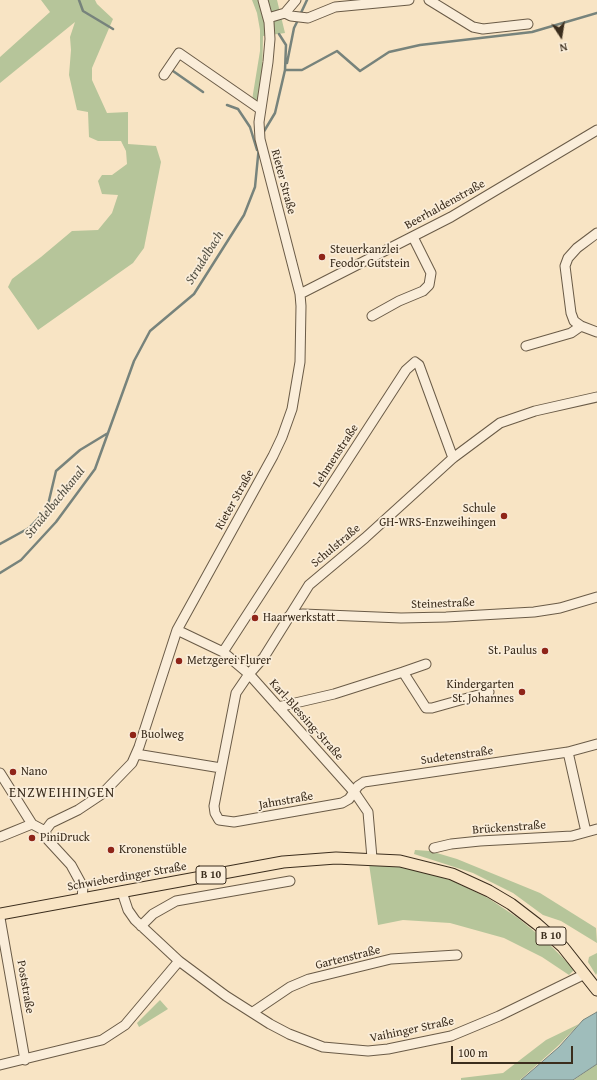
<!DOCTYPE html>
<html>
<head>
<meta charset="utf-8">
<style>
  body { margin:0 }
  #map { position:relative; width:597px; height:1080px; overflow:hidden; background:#f8e4c4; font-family:"Gentium Book Plus",serif }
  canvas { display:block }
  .north { position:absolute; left:541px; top:16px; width:40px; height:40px; -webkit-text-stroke:3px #faedd9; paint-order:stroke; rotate:168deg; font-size:11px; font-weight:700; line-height:16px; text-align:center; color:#3b2d1d }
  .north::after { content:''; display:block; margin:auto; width:14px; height:18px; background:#3b2d1d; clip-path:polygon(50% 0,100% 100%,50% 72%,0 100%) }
  .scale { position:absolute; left:451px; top:1046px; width:122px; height:18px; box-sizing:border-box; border:2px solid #3b2d1d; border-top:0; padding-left:5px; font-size:12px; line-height:14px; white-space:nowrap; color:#3b2d1d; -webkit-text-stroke:3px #faedd9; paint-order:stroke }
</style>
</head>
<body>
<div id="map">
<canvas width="597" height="1080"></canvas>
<div class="north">N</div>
<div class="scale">100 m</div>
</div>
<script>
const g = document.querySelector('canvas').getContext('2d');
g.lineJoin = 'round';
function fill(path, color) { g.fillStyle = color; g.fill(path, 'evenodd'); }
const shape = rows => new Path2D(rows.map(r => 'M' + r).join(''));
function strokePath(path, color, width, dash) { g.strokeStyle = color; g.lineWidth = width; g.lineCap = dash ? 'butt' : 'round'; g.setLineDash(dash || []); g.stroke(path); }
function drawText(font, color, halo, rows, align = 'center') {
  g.font = font + ' "Gentium Book Plus",serif'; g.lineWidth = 3.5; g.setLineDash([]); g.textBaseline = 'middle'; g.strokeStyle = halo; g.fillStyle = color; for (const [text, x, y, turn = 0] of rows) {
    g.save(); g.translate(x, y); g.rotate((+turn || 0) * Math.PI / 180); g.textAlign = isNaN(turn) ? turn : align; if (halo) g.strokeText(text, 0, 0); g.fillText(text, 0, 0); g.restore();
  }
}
fill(shape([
  [41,0,95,0,97,4,113,19,92,68,92,80,107,113,128,112,128,144,156,146,161,162,144,248,133,263,38,330,8,287,12,279,41,257,72,231,98,230,112,213,118,195,102,194,98,181,102,175,112,175,127,164,126,151,121,141,98,141,89,137,88,112,77,110,69,75,71,50,70,37,75,22,0,83,0,57,50,12],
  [252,0,277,0,285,33,263,36,262,81,257,103,252,100,260,51,260,30,257,13],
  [415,850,430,851,457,859,540,893,596,928,597,943,561,921,543,915,513,893,473,873,414,854],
  [369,864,387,864,417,870,453,881,488,898,518,918,546,941,574,969,573,971,569,975,542,957,504,938,450,923,403,920,378,925],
  [597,953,597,973,596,975,588,962,589,957],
  [160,1000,168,1009,139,1027,137,1023],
  [579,1024,559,1045,520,1080,461,1080,461,1078,503,1073,546,1040],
  [597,1064,597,1080,574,1080]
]), '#b6c59a');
const water = shape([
  [597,1012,597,1064,573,1080,521,1080,559,1047,583,1020,597,1012]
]);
fill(water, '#9fbdbb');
strokePath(water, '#77837c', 1);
strokePath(shape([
  [79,0,83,11,113,29],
  [300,15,307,0],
  [287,63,294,28,298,20],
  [285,70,302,70,337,51,360,71,389,52,420,45,532,32,597,13],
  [173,71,203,92],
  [227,105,238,109,250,127,257,150],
  [263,133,275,113,285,70,286,45,279,34],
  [0,544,29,528,47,509,56,471,80,450,108,433],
  [0,573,21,560,56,522,95,469,134,361,150,331,194,294,244,215,255,187,259,146]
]), '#77837c', 2.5);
const minor = shape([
  [429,0,473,27,483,29,528,24],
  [285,13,291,16,308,18,335,7,409,0],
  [268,18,285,13,296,0],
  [164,75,179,53,260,109],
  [300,294,451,217,597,130],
  [372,316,399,301,423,291,429,285,431,273,413,237],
  [581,326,597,332],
  [526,346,571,333,581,326,574,321,571,313,565,266,568,258,577,248,597,233],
  [597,397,535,411,500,423,453,458,365,538,309,585,264,657,249,674,236,693,214,806,215,813,219,820,234,822,342,803,349,799,358,786,364,782,568,752,597,744],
  [289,616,303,614,401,618,446,617,534,612,560,608,597,597],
  [177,630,223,652,249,674,355,793,368,812,372,858],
  [223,652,406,370,415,362,419,365,453,458],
  [403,672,426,664],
  [278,707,334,694,403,672,426,708,432,708,489,692],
  [568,752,586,832],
  [136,754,221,768],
  [0,773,32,824,45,831,48,840,71,865,83,887,82,898],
  [45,831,51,823,78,810,102,794,132,763,139,747,177,630,273,456,282,437,292,409,300,362,301,306,300,294,260,139,259,122,268,62,270,39,269,22,263,0],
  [0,837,32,824],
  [434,848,451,844,480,841,572,836,597,829],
  [122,892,128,910,135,920,179,961,226,996,270,1024,289,1034,323,1047,368,1051,388,1049,451,1036,499,1016,585,974],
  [0,918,25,1060],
  [141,926,153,914,176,901,290,881],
  [253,1012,290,987,309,979,391,959,457,955],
  [0,1065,102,1040,125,1025,179,961]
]);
const major = shape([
  [0,914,283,862,336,858,400,861,452,874,489,891,511,904,537,924,563,947,597,990]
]);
strokePath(minor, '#6a5b47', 11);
strokePath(major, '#3b2d1d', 13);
strokePath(minor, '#faedd9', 9);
strokePath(major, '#f8e4c4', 11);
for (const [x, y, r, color] of [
  [322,257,4,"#8f2418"],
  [504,516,4,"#8f2418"],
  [255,618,4,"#8f2418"],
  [545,651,4,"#8f2418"],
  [179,661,4,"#8f2418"],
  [522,692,4,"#8f2418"],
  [133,735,4,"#8f2418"],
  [13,772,4,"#8f2418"],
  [32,838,4,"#8f2418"],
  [111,850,4,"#8f2418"]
]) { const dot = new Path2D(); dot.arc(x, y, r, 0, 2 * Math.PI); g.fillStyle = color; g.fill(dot); strokePath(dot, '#faedd9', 1.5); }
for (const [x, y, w] of [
  [211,875,30],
  [551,936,30]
]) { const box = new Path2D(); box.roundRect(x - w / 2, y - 9, w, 18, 3); g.fillStyle = '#faedd9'; g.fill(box); strokePath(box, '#3b2d1d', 1); }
drawText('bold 11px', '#3b2d1d', null, [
  ["B 10",211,875],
  ["B 10",551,936]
]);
drawText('12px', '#3b2d1d', '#faedd9', [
  ["Rieter Straße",283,182,75],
  ["Beerhaldenstraße",445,205,-29],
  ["Lehmenstraße",336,456,-57],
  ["Rieter Straße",235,500,-61],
  ["Schulstraße",336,546,-40],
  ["Steinestraße",443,604,-2],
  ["Karl-Blessing-Straße",306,720,48],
  ["Sudetenstraße",457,756,-8],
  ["Jahnstraße",286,801,-10],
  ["Brückenstraße",509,828,-4],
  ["Schwieberdinger Straße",127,877,-10],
  ["Gartenstraße",348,958,-14],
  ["Poststraße",25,987,80],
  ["Vaihinger Straße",412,1030,-12]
]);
drawText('12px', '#3b2d1d', '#faedd9', [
  ["Steuerkanzlei",330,250],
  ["Feodor Gutstein",330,264],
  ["Schule",496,509,"right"],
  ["GH-WRS-Enzweihingen",496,523,"right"],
  ["Haarwerkstatt",263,618],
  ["St. Paulus",537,651,"right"],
  ["Metzgerei Flurer",187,661],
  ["Kindergarten",514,685,"right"],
  ["St. Johannes",514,699,"right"],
  ["Buolweg",141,735],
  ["Nano",21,772],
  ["PiniDruck",40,838],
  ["Kronenstüble",119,850]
], 'left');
drawText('italic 13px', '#545144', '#faedd9', [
  ["Strudelbach",205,258,-58],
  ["Strudelbachkanal",55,503,-51]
]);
g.letterSpacing = '1px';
drawText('14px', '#3b2d1d', '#faedd9', [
  ["ENZWEIHINGEN",62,793]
]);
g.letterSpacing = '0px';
</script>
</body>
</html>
